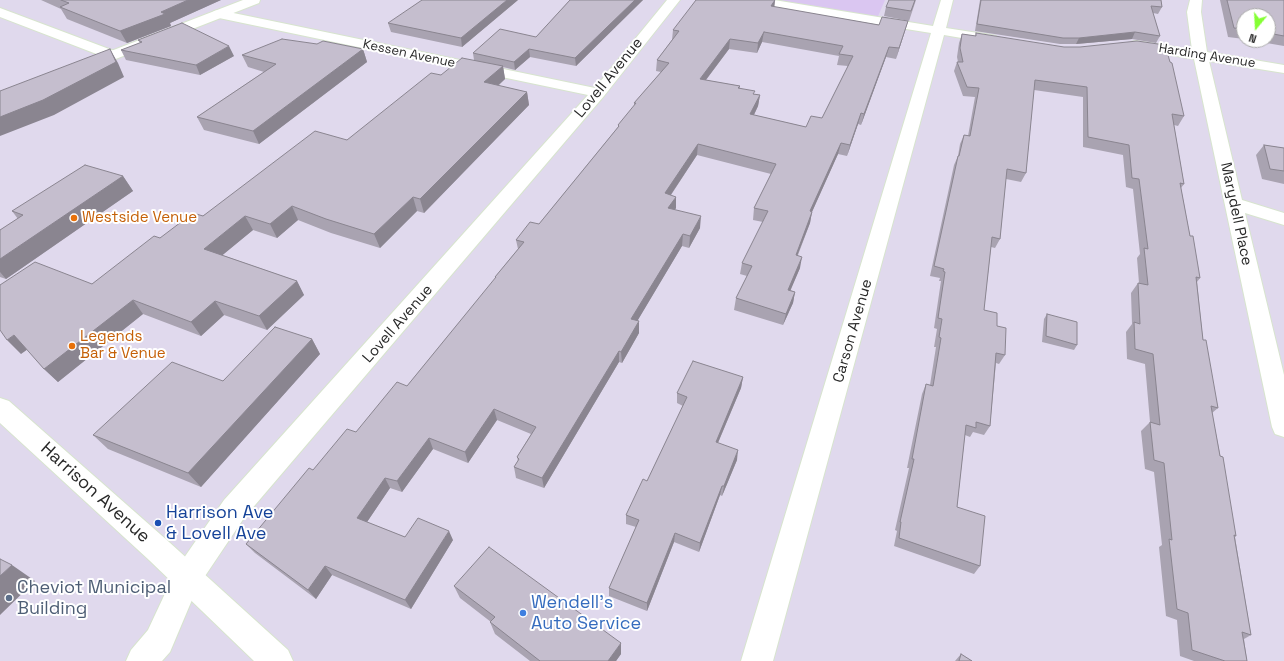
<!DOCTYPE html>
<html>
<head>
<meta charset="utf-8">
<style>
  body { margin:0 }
  #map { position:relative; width:1284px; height:661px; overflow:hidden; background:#e0d9ed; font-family:"Space Grotesk",sans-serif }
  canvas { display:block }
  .north { position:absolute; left:1236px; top:8px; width:40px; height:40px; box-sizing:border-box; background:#fff; border:1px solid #a9a9a9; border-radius:50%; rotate:198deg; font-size:11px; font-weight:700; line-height:16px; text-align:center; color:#292929 }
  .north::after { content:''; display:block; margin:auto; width:14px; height:18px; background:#85ff34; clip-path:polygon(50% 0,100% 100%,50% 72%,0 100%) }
</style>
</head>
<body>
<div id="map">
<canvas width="1284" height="661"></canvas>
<div class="north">N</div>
</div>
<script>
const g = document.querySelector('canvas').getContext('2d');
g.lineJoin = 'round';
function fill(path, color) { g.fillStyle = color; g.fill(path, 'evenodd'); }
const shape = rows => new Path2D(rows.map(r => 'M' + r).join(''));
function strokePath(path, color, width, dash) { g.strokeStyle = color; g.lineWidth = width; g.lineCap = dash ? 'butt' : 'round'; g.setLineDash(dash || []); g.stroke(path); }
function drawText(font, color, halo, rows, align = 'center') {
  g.font = font + ' "Space Grotesk",sans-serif'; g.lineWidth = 4; g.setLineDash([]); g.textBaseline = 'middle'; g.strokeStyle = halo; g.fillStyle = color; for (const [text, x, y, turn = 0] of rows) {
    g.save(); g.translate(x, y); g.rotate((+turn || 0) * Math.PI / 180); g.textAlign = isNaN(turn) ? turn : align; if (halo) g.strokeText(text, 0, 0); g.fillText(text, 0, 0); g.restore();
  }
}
fill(shape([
  [750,0,885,0,876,21]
]), '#dac6f1');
const street = shape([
  [667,0,680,0,604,96,244,518,197,588,170,652,162,661,126,661,131,650,148,630,177,568,224,500,588,95,219,18,214,17,212,14,214,11,219,10,595,88,667,0],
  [744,0,774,0,933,26,941,0,953,0,946,28,991,35,996,36,998,39,996,42,991,43,944,35,773,661,741,661,931,33,750,4,745,3,744,0],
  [1190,0,1202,0,1201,12,1207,52,1284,65,1284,73,1209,61,1242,200,1284,213,1284,225,1245,213,1284,375,1284,437,1275,434,1272,427,1194,59,1136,49,1131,48,1129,45,1131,42,1136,41,1192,50,1187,12,1190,0],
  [0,8,117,52,119,55,117,58,112,59,107,58,0,17,0,8]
]);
const secondary = shape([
  [243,0,260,0,259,3,90,69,85,70,80,69,78,66,80,63,243,0],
  [0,398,9,401,169,542,288,650,293,661,254,661,149,560,0,423,0,398]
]);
strokePath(street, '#d7e4ce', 2);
strokePath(secondary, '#d7e4ce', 2);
fill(street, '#fff');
fill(secondary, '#fff');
fill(shape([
  [41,0,221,0,170,23,171,26,127,43,67,19,61,9],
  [518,0,462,47,391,32,388,23],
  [570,0,643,0,576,66,530,57,515,70,503,67,505,79,498,86,527,92,529,105,424,213,417,211,380,248,331,233,298,220,277,238,253,230,222,255,297,281,304,295,267,330,224,315,201,336,143,314,58,382,44,369,27,349,21,354,92,284,160,238,347,140,441,75,474,60,473,53,536,37],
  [775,0,774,7,879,25,908,21,896,59,886,57,861,125,858,124,847,156,838,154,812,212,810,223,798,255,800,268,790,290,795,292,793,303,783,325,734,310,736,298,747,276,740,274,742,263,763,222,753,220,754,208,771,174,697,155,671,195,676,208,675,210,700,228,689,248,682,246,637,321,639,333,622,363,619,362,544,488,516,478,514,467,518,461,517,457,531,434,497,420,468,463,433,449,402,492,390,488,367,522,405,537,453,540,411,609,332,575,316,599,255,553,246,544,313,470,356,432,407,386,495,279,495,277,518,249,516,240,539,224,618,127,618,125,634,106,634,103,661,72,656,71,657,60,672,40,673,30],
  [762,42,839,56,837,65,848,66,822,118,806,127,754,115,758,106,760,95,754,94,740,89,740,86,706,80,729,49,757,53],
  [916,0,909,21,884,16,886,7],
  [980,0,1161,0,1162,7,1158,14,1153,13,1160,36,1156,43,1132,39,1076,44,1060,44,975,31],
  [1220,0,1284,0,1284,46,1249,40,1268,40,1268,16,1244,16,1244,39,1228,37],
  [976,33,1184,116,1178,126,1174,125,1184,184,1181,188,1190,236,1200,278,1197,282,1203,340,1218,408,1212,413,1236,536,1235,537,1251,635,1244,639,1247,661,1194,661,1180,656,1177,620,1166,616,1159,547,1162,545,1154,472,1145,469,1141,431,1150,422,1145,364,1127,359,1126,332,1132,324,1131,293,1138,283,1139,283,1137,258,1140,254,1133,189,1126,187,1123,155,1083,147,1083,97,1034,90,1026,173,1021,182,1006,179,1000,239,995,248,991,247,984,310,997,326,1005,355,999,364,996,363,990,426,984,435,973,432,970,437,965,435,957,507,980,566,974,574,894,546,897,531,895,530,909,468,907,468,922,394,926,384,930,385,936,347,934,347,937,329,934,328,941,281,939,281,940,278,930,276,954,165,958,156,960,144,964,135,968,136,975,97,963,96,954,71,957,62,958,62,957,57,959,43,962,34,975,36],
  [138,40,234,56,200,75,126,60,121,50,140,43],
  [317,44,363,49,367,62,259,144,204,130,197,117,264,72,248,67,242,55],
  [1264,145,1284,148,1284,184,1262,179,1256,155],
  [123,176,133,191,6,279,0,277,0,230,18,219,12,211],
  [1047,314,1077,345,1074,350,1042,342,1044,319],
  [312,339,320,354,201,487,108,449,93,435,223,381],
  [743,377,741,388,718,443,737,460,722,496,720,495,699,552,674,542,647,611,609,596,609,588,636,527,626,524,626,515,647,481,683,406,677,403,677,393],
  [454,586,621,654,616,661,530,661,495,634,490,622,491,622,460,598],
  [961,654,972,661,955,661]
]), '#a9a3b1');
fill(shape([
  [188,0,221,0,170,23,171,26,127,43,120,31,161,12],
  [507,0,518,0,462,47,461,38],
  [635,0,643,0,576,66,575,58],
  [775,0,774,10,771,6],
  [908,21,905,31,896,59,899,48],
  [764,32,762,42,757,53,758,43],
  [1135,32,1132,39,1076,44,1079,38],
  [730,39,729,49,699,89,700,79],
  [229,46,234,56,200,75,196,65],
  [889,47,886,57,861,125,864,114],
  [110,49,118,63,124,77,54,115,0,136,0,117],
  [363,49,367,62,259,144,253,131],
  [529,49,530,57,515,70,514,62],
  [503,66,505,79,486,96,484,82],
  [527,92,529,105,424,213,420,199],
  [760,95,758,106,749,125,750,114],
  [861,113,858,124,847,156,850,145],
  [841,143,838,154,807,223,810,211],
  [698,144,697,155,664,205,665,193],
  [123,176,133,191,6,279,0,272,0,259],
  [413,197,417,211,380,248,374,234],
  [676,197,676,208,668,219,668,208],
  [292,206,298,220,277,238,270,224],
  [812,212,810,223,793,266,796,255],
  [245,216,253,230,213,263,204,249],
  [701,216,700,228,689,248,690,236],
  [683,234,682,246,632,330,631,319],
  [802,257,800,268,786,301,788,290],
  [297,281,304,295,267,330,259,316],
  [795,292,793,303,783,325,786,314],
  [133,300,143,314,58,382,44,369],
  [215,301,224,315,201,336,191,322],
  [639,321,639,333,622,363,621,352],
  [14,335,28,349,21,354,7,340],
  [312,339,320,354,201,487,188,473],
  [619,351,619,362,544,488,542,478],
  [743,377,741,388,714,452,716,442],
  [494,409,497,420,468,463,465,452],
  [429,438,433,449,402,492,397,481],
  [738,450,737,460,722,496,724,486],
  [385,478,390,488,363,528,357,518],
  [722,486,720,495,699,552,700,543],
  [449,531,453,540,411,609,405,600],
  [675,533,674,542,647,611,647,603],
  [12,565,35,581,0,615,0,576],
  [325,566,332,575,316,599,308,590],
  [621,643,621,654,616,661,608,661]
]), '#8a8590');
const building = shape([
  [61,0,188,0,161,12,165,14,120,31,60,7,69,3,61,0],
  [422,0,507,0,461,38,388,23,422,0],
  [570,0,635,0,575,58,529,49,514,62,473,53,500,29,536,37,570,0],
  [696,0,775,0,771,6,879,25,882,17,908,21,899,48,889,47,864,114,861,113,850,145,841,143,810,211,812,212,796,255,802,257,788,290,795,292,786,314,736,298,752,266,742,263,768,211,754,208,776,164,698,144,665,193,676,197,668,208,701,216,690,236,683,234,631,319,639,321,621,352,619,351,542,478,514,467,519,459,517,457,536,427,494,409,465,452,429,438,397,481,385,478,357,518,405,537,418,518,449,531,405,600,325,566,308,590,246,544,309,468,313,470,347,429,356,432,397,382,407,386,496,277,495,277,524,242,516,240,530,222,539,224,619,126,618,125,636,103,634,103,669,63,657,60,679,31,673,30,696,0],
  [764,32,843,46,839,54,853,56,822,118,811,116,806,127,750,114,760,95,753,94,755,91,738,88,740,86,700,79,730,39,758,43,764,32],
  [889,0,915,0,911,11,886,7,889,0],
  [981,0,1161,0,1162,7,1151,6,1160,36,1135,32,1079,38,1063,38,977,24,981,0],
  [1227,0,1284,0,1284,36,1268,33,1268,16,1244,16,1244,29,1234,28,1227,0],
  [182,23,229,46,196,65,121,50,142,42,138,40,182,23],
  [976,33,1064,47,1080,47,1137,41,1165,45,1170,62,1172,63,1184,116,1172,114,1184,184,1180,183,1190,236,1193,236,1200,278,1196,277,1203,340,1206,340,1218,408,1211,406,1220,456,1223,457,1236,536,1234,535,1251,635,1242,632,1247,661,1225,661,1192,650,1188,613,1177,609,1169,539,1172,540,1164,463,1154,460,1150,422,1160,425,1153,354,1135,349,1134,322,1140,324,1138,283,1148,285,1144,248,1148,249,1139,179,1132,178,1129,145,1088,137,1087,87,1035,80,1026,173,1007,169,1000,239,992,237,984,310,997,313,997,326,1006,328,1005,355,996,353,990,426,976,422,976,428,966,425,957,507,985,516,980,566,899,538,901,522,900,522,914,459,912,459,926,384,933,386,941,338,939,337,942,319,938,318,945,272,943,271,944,269,934,266,958,156,959,156,964,135,970,136,979,88,967,87,957,62,963,62,960,48,962,34,976,36,976,33],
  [282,39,317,44,323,41,363,49,253,131,197,117,276,64,242,55,282,39],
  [110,49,116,62,43,100,0,117,0,91,110,49],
  [462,58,503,66,484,82,527,92,420,199,413,197,374,234,326,219,292,206,270,224,245,216,204,249,297,281,259,316,215,301,191,322,133,300,44,369,14,335,7,340,0,330,0,285,35,262,92,284,154,236,160,238,193,213,203,216,315,131,347,140,431,73,441,75,462,58],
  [1264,145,1284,148,1284,171,1270,169,1264,145],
  [85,165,123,176,0,259,0,230,23,215,12,211,85,165],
  [1047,314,1077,322,1077,345,1046,336,1047,314],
  [275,327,312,339,188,473,93,435,172,362,223,381,275,327],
  [693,361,743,377,716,442,738,450,724,486,722,486,700,543,675,533,647,603,609,588,639,520,626,515,643,479,647,481,687,397,677,393,693,361],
  [489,547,621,643,608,661,540,661,490,622,495,617,454,586,489,547],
  [0,559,12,565,0,576,0,559],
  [961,654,972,661,959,661,961,654]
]);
fill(building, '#c5bece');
strokePath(building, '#8a8590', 1);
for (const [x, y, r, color] of [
  [74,218,4,"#e8710a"],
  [72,346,4,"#e8710a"],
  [158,523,4,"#1a4fb4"],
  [9,598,4,"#5c6f8a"],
  [523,613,4,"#3f7fe0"]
]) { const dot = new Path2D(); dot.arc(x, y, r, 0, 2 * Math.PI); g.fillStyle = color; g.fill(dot); strokePath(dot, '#fff', 1.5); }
drawText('13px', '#292929', '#fff', [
  ["Kessen Avenue",409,54,12],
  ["Harding Avenue",1207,56,9]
]);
drawText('15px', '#292929', '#fff', [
  ["Lovell Avenue",609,78,-51],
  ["Marydell Place",1236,214,78],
  ["Lovell Avenue",398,324,-49],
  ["Carson Avenue",853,331,-74]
]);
drawText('15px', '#c56008', '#fff', [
  ["Westside Venue",82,218],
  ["Legends",80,337],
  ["Bar & Venue",80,354]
], 'left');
drawText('18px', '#292929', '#fff', [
  ["Harrison Avenue",95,493,42]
]);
drawText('18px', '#164399', '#fff', [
  ["Harrison Ave",166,513],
  ["& Lovell Ave",166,534]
], 'left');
drawText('18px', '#4e5e75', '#fff', [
  ["Cheviot Municipal",17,588],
  ["Building",17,609]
], 'left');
drawText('18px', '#366cbe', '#fff', [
  ["Wendell’s",531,603],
  ["Auto Service",531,624]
], 'left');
</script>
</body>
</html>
